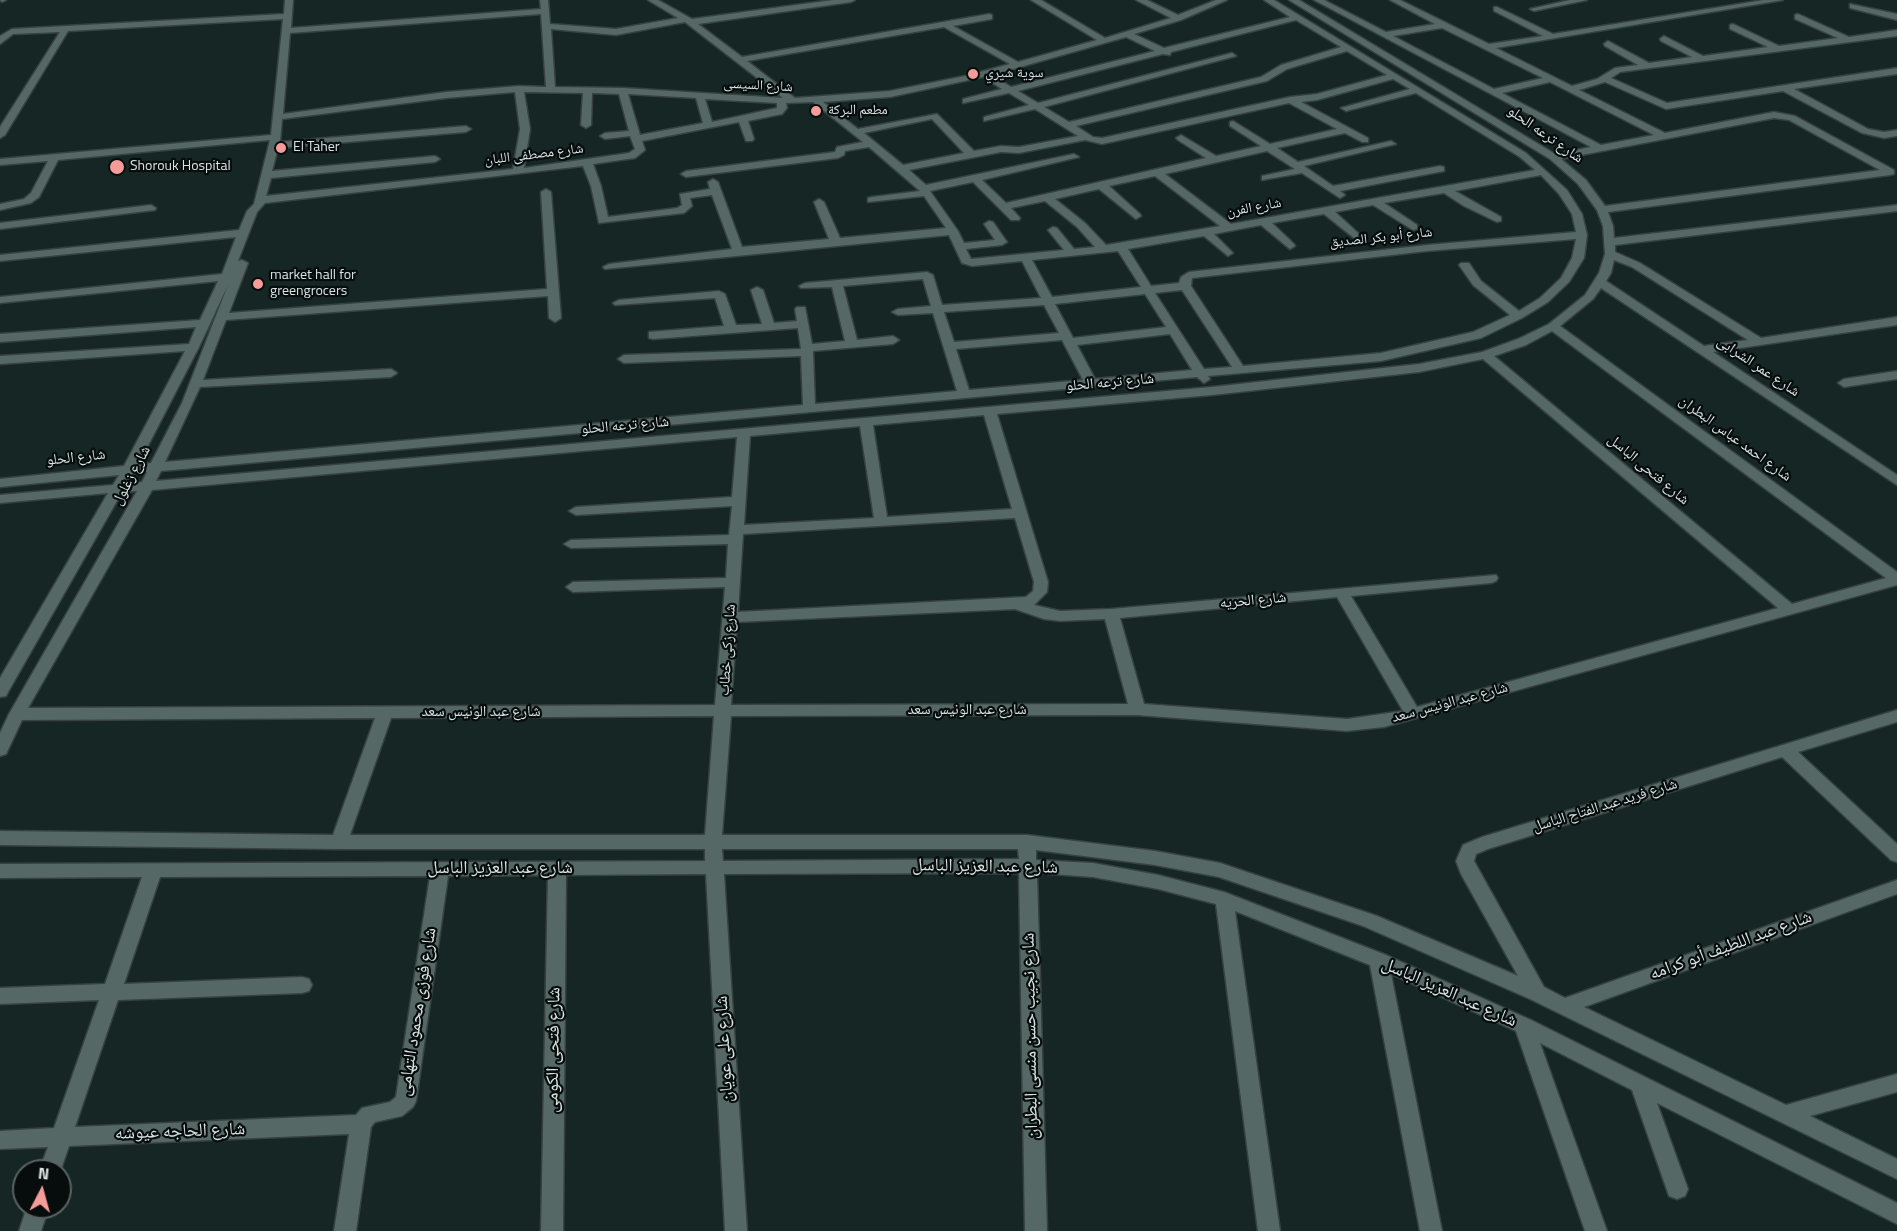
<!DOCTYPE html>
<html>
<head>
<meta charset="utf-8">
<style>
  body { margin:0 }
  #map { position:relative; width:1897px; height:1231px; overflow:hidden; background:#152624; font-family:"Titillium Web",sans-serif }
  canvas { display:block }
  .north { position:absolute; left:12px; top:1159px; width:60px; height:60px; box-sizing:border-box; background:#060d0c; border:2px solid #5a6362; border-radius:50%; rotate:6deg; font-size:16px; font-weight:700; line-height:24px; text-align:center; color:#d9e3e2 }
  .north::after { content:''; display:block; margin:auto; width:21px; height:27px; background:#f59b99; clip-path:polygon(50% 0,100% 100%,50% 72%,0 100%) }
</style>
</head>
<body>
<div id="map">
<canvas width="1897" height="1231"></canvas>
<div class="north">N</div>
</div>
<script>
const g = document.querySelector('canvas').getContext('2d');
g.lineJoin = 'round';
const shape = rows => new Path2D(rows.map(r => 'M' + r).join(''));
function strokePath(path, color, width, dash) { g.strokeStyle = color; g.lineWidth = width; g.lineCap = dash ? 'butt' : 'round'; g.setLineDash(dash || []); g.stroke(path); }
function fill(path, color) { g.fillStyle = color; g.fill(path, 'evenodd'); }
function drawText(font, color, halo, rows, align = 'center') {
  g.font = font + ' "Titillium Web","Noto Naskh Arabic",sans-serif'; g.lineWidth = 4.5; g.setLineDash([]); g.textBaseline = 'middle'; g.strokeStyle = halo; g.fillStyle = color; for (const [text, x, y, turn = 0] of rows) {
    g.save(); g.translate(x, y); g.rotate((+turn || 0) * Math.PI / 180); g.textAlign = isNaN(turn) ? turn : align; if (halo) g.strokeText(text, 0, 0); g.fillText(text, 0, 0); g.restore();
  }
}
const minor = shape([
  [0,0,6,0,2,2,0,0],
  [285,0,293,0,291,28,541,9,540,0,548,0,550,24,616,29,678,18,648,0,658,0,692,19,833,0,855,0,851,2,698,24,742,57,989,14,992,15,992,19,953,26,1018,62,1097,40,1031,0,1041,0,1105,38,1171,18,1136,0,1147,0,1178,15,1216,0,1227,0,1181,20,1134,34,1164,48,1290,17,1264,0,1274,0,1526,153,1567,190,1582,214,1587,235,1584,258,1569,282,1548,302,1522,318,1481,338,1381,361,1208,376,1210,379,1204,383,1197,377,161,471,156,481,1212,387,1419,364,1482,352,1518,339,1549,324,1585,295,1599,273,1605,254,1603,226,1597,210,1578,184,1550,159,1289,0,1299,0,1555,154,1591,147,1314,0,1324,0,1386,32,1435,24,1390,0,1400,0,1489,44,1543,36,1494,11,1494,7,1497,7,1553,34,1764,0,1783,0,1496,48,1572,86,1597,79,1615,68,1638,65,1605,46,1604,44,1608,41,1649,63,1692,57,1661,41,1660,39,1664,36,1703,56,1768,47,1730,29,1730,25,1733,24,1779,46,1838,38,1795,19,1795,15,1798,14,1849,37,1897,30,1897,36,1620,72,1611,78,1667,103,1897,68,1897,74,1794,89,1868,129,1884,132,1897,130,1897,136,1884,138,1862,133,1783,91,1666,109,1605,82,1579,90,1665,133,1774,112,1795,116,1894,170,1894,174,1890,175,1608,212,1613,226,1614,238,1897,205,1897,211,1615,245,1615,252,1640,263,1761,338,1897,317,1897,325,1713,352,1897,475,1897,485,1601,288,1593,299,1560,326,1897,572,1897,585,1384,727,1347,731,1137,715,731,716,722,835,1027,835,1155,851,1220,863,1377,916,1518,976,1461,874,1456,861,1463,845,1482,837,1897,710,1897,722,1798,752,1897,844,1897,862,1891,860,1782,757,1488,849,1476,854,1474,861,1544,987,1565,998,1897,880,1897,894,1584,1007,1786,1105,1897,1074,1897,1092,1810,1116,1897,1159,1897,1179,1530,999,1363,926,1219,877,1155,865,1036,850,1036,860,1093,863,1158,875,1224,892,1386,955,1531,1020,1897,1203,1897,1224,1657,1103,1688,1189,1685,1196,1677,1199,1669,1196,1632,1090,1540,1043,1607,1231,1585,1231,1516,1031,1391,974,1442,1231,1420,1231,1370,965,1235,911,1280,1231,1258,1231,1216,904,1158,889,1093,877,1037,873,1047,1231,1025,1231,1019,873,724,874,747,1231,725,1231,706,874,566,875,563,1231,541,1231,548,875,448,876,416,1101,413,1107,402,1116,375,1122,371,1127,356,1231,334,1231,349,1134,69,1146,60,1172,39,1171,48,1147,0,1149,0,1131,54,1128,99,1000,0,1004,0,988,105,984,142,877,0,878,0,864,705,861,705,849,339,849,0,845,0,831,333,835,375,718,22,720,6,754,0,756,0,733,9,714,137,491,122,492,8,692,6,696,0,697,0,678,108,493,0,503,0,495,113,485,119,475,0,487,0,479,124,466,185,351,0,364,0,356,189,344,196,327,0,342,0,334,200,320,218,281,0,303,0,297,222,274,236,237,0,261,0,255,239,230,247,211,254,204,270,140,58,160,39,197,31,203,0,210,0,204,24,199,31,193,48,161,0,165,0,159,271,135,283,19,68,31,5,135,0,138,0,127,60,32,13,34,0,44,0,36,12,29,284,14,285,0],
  [541,14,546,87,519,86,446,92,283,114,290,33,541,14],
  [1296,20,1341,47,1281,65,1261,77,1069,122,1044,107,1236,56,1232,53,1038,103,1018,91,1163,54,1170,55,1171,52,1296,20],
  [685,22,783,98,623,88,555,87,551,29,616,35,685,22],
  [944,27,1010,64,965,76,890,91,795,98,747,61,944,27],
  [1442,28,1543,78,1494,89,1393,36,1442,28],
  [1126,37,1155,51,1011,87,992,75,1126,37],
  [1347,51,1387,75,1317,94,1290,97,1102,138,1093,137,1076,126,1267,81,1287,69,1347,51],
  [983,77,1002,89,963,99,963,103,1009,93,1029,105,984,117,984,121,1035,109,1078,136,1019,147,1001,146,974,151,937,114,858,129,823,102,890,97,983,77],
  [1393,79,1410,89,1341,108,1346,111,1416,93,1520,157,1535,170,1231,224,1165,174,1267,151,1295,169,1262,176,1262,180,1302,173,1340,198,1345,195,1340,191,1444,171,1444,167,1440,166,1333,186,1304,166,1396,144,1391,141,1298,162,1277,148,1345,133,1362,142,1368,142,1368,138,1301,102,1317,100,1393,79],
  [1550,82,1654,135,1601,145,1502,93,1550,82],
  [515,92,520,129,513,169,266,196,271,178,435,162,440,159,435,156,272,171,278,148,466,132,471,129,466,126,280,142,282,119,446,98,515,92],
  [524,92,583,93,581,125,586,128,591,125,592,93,619,94,629,131,605,133,600,136,605,139,630,136,635,149,629,153,524,168,530,129,524,92],
  [628,94,696,98,703,123,640,135,628,94],
  [705,99,777,103,777,108,712,122,705,99],
  [813,102,863,142,837,147,835,152,686,171,681,174,686,177,838,158,844,155,845,151,869,147,920,191,872,197,868,198,868,202,924,196,946,228,840,238,824,202,819,199,814,202,829,239,742,247,718,182,713,179,708,182,710,189,680,194,682,205,677,208,608,217,601,186,593,164,635,158,645,150,642,141,739,122,746,141,752,141,754,139,748,121,782,114,787,108,786,103,813,102],
  [1289,103,1337,129,1270,144,1233,121,1230,122,1230,126,1261,146,1216,156,1181,135,1176,138,1178,140,1206,158,1006,203,982,180,1079,157,1074,154,926,185,909,170,1001,152,1019,153,1085,140,1102,144,1289,103],
  [1774,118,1789,120,1880,170,1605,206,1586,180,1561,159,1774,118],
  [932,119,964,153,903,165,864,133,932,119],
  [583,166,591,186,599,223,684,213,692,206,690,198,712,195,732,249,609,264,603,267,605,269,949,235,962,263,972,266,1022,261,1041,298,942,305,933,275,927,272,805,283,799,286,801,288,832,287,845,341,812,344,805,307,797,307,795,309,797,321,774,323,763,290,757,287,751,290,762,324,736,325,725,294,719,291,619,300,613,303,615,305,715,298,724,326,649,332,649,338,653,339,798,328,801,349,624,355,618,359,624,363,801,356,803,405,165,462,200,387,391,377,397,373,391,369,203,380,226,320,548,296,549,318,555,322,561,318,551,192,546,189,541,192,547,289,229,313,248,263,242,260,238,261,257,212,265,203,583,166],
  [1541,175,1559,194,1572,214,1576,232,1427,245,1189,272,1181,277,1179,283,1151,286,1128,249,1204,236,1228,256,1233,253,1214,234,1261,225,1290,249,1295,246,1294,244,1272,223,1324,214,1354,238,1358,237,1358,233,1335,212,1373,205,1413,230,1417,229,1417,225,1384,203,1444,193,1464,206,1497,222,1501,221,1501,217,1455,191,1541,175],
  [1155,176,1220,226,1106,245,1085,223,1055,199,1099,189,1136,219,1141,216,1140,214,1109,186,1155,176],
  [973,182,1011,220,1019,220,1020,218,1011,208,1045,201,1077,227,1095,247,1074,249,1057,228,1053,227,1048,230,1064,250,971,259,966,249,1002,245,1007,242,993,222,989,221,984,224,995,240,964,243,958,231,930,191,973,182],
  [1576,239,1572,258,1561,278,1540,298,1519,311,1481,281,1469,263,1461,263,1459,265,1473,285,1510,315,1473,332,1381,353,1243,366,1191,286,1192,278,1427,251,1576,239],
  [1118,251,1141,287,1052,297,1032,260,1118,251],
  [1614,260,1632,267,1748,340,1704,346,1606,281,1611,273,1614,260],
  [923,279,931,306,898,309,892,312,898,315,933,313,957,391,815,404,813,351,893,344,899,340,893,336,857,340,843,286,923,279],
  [228,285,182,403,151,463,138,465,199,347,228,285],
  [1182,290,1232,367,1204,369,1155,293,1182,290],
  [1145,294,1166,327,1073,338,1055,304,1145,294],
  [1044,305,1059,333,954,342,944,312,1044,305],
  [1552,331,1886,578,1792,604,1494,356,1526,345,1552,331],
  [1170,334,1192,370,1095,379,1077,345,1170,334],
  [1062,340,1083,380,969,390,956,349,1062,340],
  [1483,359,1778,608,1417,707,1351,596,1491,583,1496,581,1498,578,1496,575,1111,609,1060,611,1034,605,1047,592,1048,582,997,414,1212,395,1419,372,1483,359],
  [984,415,1012,509,887,517,873,425,984,415],
  [860,426,874,518,744,525,750,436,860,426],
  [737,437,732,497,576,507,569,511,576,515,732,506,729,535,571,540,564,544,571,548,728,544,726,578,573,582,566,587,573,592,725,587,715,705,28,708,152,490,737,437],
  [147,472,142,482,127,484,133,473,147,472],
  [1015,518,1034,582,1033,591,1026,597,738,612,743,534,1015,518],
  [1337,597,1403,711,1347,719,1144,704,1120,618,1337,597],
  [1015,609,1044,619,1060,621,1105,619,1128,704,731,705,737,622,1015,609],
  [714,716,705,835,350,835,391,718,714,716],
  [722,849,1018,849,1019,859,723,861,722,849],
  [430,876,396,1097,390,1102,362,1108,356,1115,75,1127,118,1000,302,993,309,991,312,985,309,979,302,977,124,984,160,877,430,876],
  [1570,0,1587,0,1534,11,1530,9,1570,0],
  [1850,4,1897,14,1897,20,1850,8,1850,4],
  [151,205,156,208,155,210,0,229,0,223,151,205],
  [1897,371,1897,379,1844,387,1838,383,1844,379,1897,371],
  [27,1207,49,1207,41,1231,19,1231,27,1207]
]);
strokePath(minor, '#364140', 3);
fill(minor, '#556865');
for (const [x, y, r, color] of [
  [973,74,6,"#f59b99"],
  [816,111,6,"#f59b99"],
  [281,148,6,"#f59b99"],
  [117,167,8,"#f59b99"],
  [258,284,6,"#f59b99"]
]) { const dot = new Path2D(); dot.arc(x, y, r, 0, 2 * Math.PI); g.fillStyle = color; g.fill(dot); strokePath(dot, '#060d0c', 2); }
drawText('14px', '#d9e3e2', '#060d0c', [
  ["سوية شيري",985,74],
  ["مطعم البركة",828,111],
  ["El Taher",293,148],
  ["Shorouk Hospital",130,167],
  ["market hall for",270,276],
  ["greengrocers",270,292]
], 'left');
drawText('14px', '#d9e3e2', '#060d0c', [
  ["شارع السيسى",758,86,3],
  ["شارع مصطفى اللبان",534,155,-7],
  ["شارع الفرن",1254,208,-10],
  ["شارع أبو بكر الصديق",1381,238,-6]
]);
drawText('15px', '#d9e3e2', '#060d0c', [
  ["شارع ترعه الحلو",1545,135,35],
  ["شارع عمر الشرابى",1758,367,34],
  ["شارع ترعه الحلو",1110,383,-5],
  ["شارع ترعه الحلو",625,426,-5],
  ["شارع احمد عباس البطران",1735,439,36],
  ["شارع الحلو",76,458,-6],
  ["شارع فتحى الباسل",1648,470,40],
  ["شارع زغلول",132,476,-62],
  ["شارع الحريه",1253,601,-5],
  ["شارع زكى خطاب",728,650,-86],
  ["شارع عبد الونيس سعد",1450,703,-15],
  ["شارع عبد الونيس سعد",967,710],
  ["شارع عبد الونيس سعد",481,712],
  ["شارع فريد عبد الفتاح الباسل",1605,806,-17]
]);
drawText('18px', '#d9e3e2', '#060d0c', [
  ["شارع عبد العزيز الباسل",985,867,1],
  ["شارع عبد العزيز الباسل",500,869],
  ["شارع عبد اللطيف أبو كرامه",1731,946,-20],
  ["شارع عبد العزيز الباسل",1449,993,24],
  ["شارع فوزى محمود التهامى",418,1012,-81],
  ["شارع نجيب حسن منسى البطران",1031,1036,-91],
  ["شارع على عويان",725,1049,-93],
  ["شارع فتحى الكومى",554,1050,-89],
  ["شارع الحاجه عيوشه",180,1132,-2]
]);
</script>
</body>
</html>
